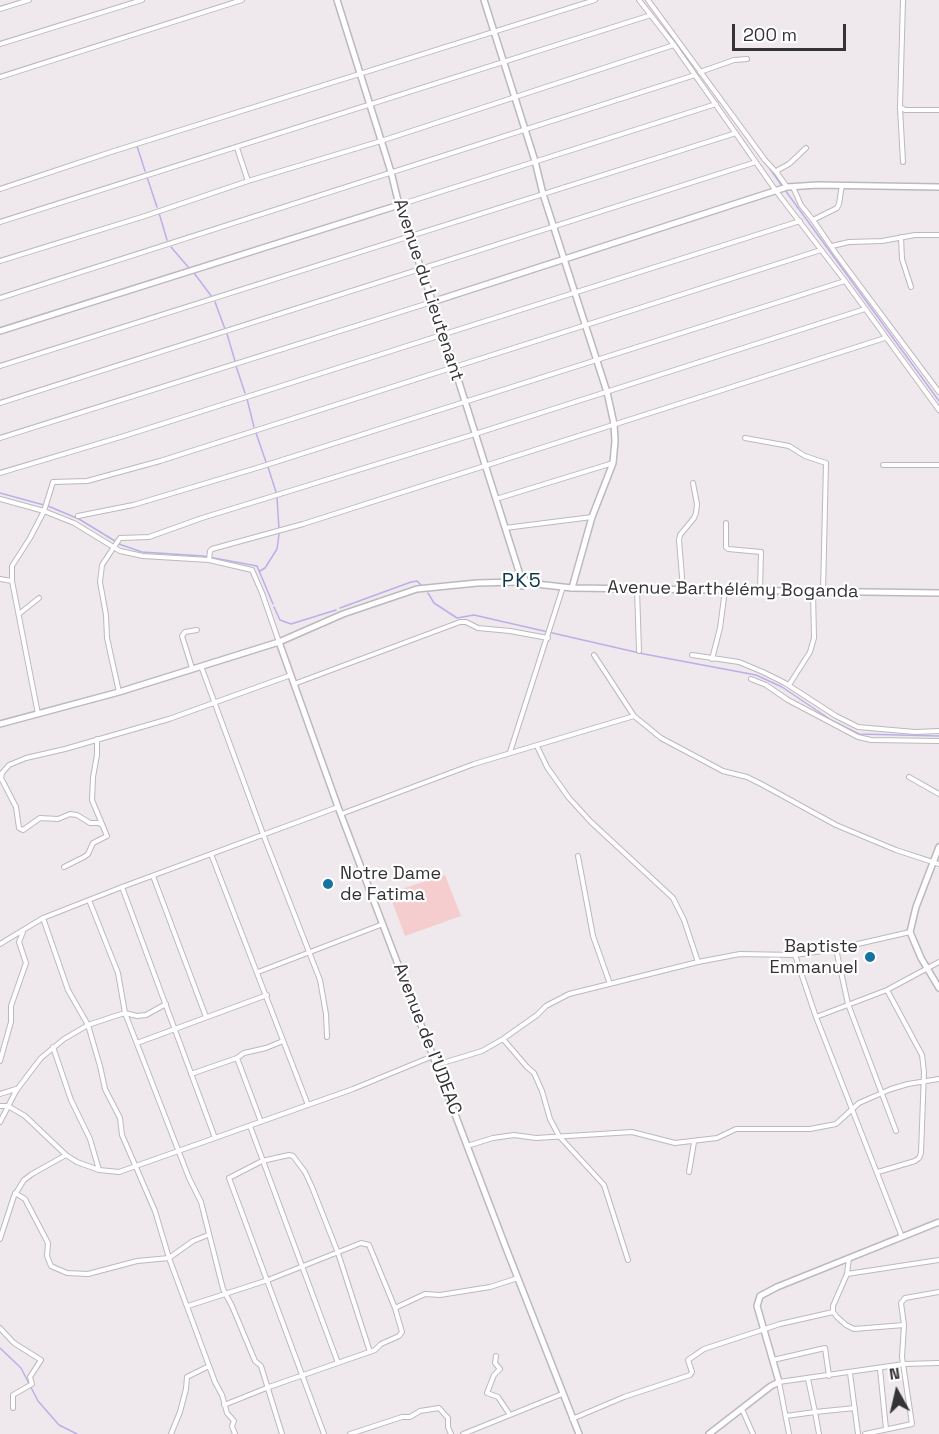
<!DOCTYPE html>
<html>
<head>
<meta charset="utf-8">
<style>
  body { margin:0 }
  #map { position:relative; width:939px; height:1434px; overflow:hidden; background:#efe9ed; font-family:"Space Grotesk",sans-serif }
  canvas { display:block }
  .north { position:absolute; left:867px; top:1362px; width:60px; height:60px; -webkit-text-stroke:4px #fff; paint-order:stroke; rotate:352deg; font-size:16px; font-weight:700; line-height:24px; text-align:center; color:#353335 }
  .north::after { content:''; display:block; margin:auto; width:21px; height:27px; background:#353335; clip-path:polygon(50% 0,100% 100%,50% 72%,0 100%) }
  .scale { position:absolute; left:732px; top:24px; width:114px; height:27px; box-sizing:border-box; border:3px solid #353335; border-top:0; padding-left:8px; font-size:18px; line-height:21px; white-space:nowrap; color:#353335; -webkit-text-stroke:4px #fff; paint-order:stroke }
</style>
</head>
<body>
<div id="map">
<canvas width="939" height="1434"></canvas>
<div class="north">N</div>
<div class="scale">200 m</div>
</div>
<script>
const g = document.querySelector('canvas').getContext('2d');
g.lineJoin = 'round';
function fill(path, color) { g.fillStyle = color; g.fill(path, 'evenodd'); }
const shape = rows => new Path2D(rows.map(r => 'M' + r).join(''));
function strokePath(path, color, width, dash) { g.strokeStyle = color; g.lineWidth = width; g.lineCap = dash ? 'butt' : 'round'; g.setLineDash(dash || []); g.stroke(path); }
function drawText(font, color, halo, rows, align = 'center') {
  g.font = font + ' "Space Grotesk",sans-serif'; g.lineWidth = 4.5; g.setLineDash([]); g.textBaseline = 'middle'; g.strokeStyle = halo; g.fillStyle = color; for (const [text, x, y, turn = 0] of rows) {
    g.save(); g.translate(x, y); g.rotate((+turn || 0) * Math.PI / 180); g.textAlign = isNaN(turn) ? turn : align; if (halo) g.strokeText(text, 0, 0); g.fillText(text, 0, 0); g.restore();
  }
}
fill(shape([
  [445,875,461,916,405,936,389,893]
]), '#f6cdcf');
strokePath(shape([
  [137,146,145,171],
  [766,163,782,186],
  [147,177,157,207],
  [785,190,939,401],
  [159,213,167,240],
  [171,247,189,268],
  [194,273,212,297],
  [215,302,225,329],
  [227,334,235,361],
  [236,366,245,393],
  [247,399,254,427],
  [256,433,266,462],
  [268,467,276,492],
  [0,493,44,505],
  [277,498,279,529],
  [48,506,79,519,115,541],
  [119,544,142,552,203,556,257,566,273,604],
  [260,571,265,568,277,549,279,534],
  [428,593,434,603,457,618,474,615,644,654,756,675,782,687,831,720,859,734,939,736],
  [274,607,280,620,291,624,336,610],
  [340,608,411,582,417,581,421,585],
  [0,1348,21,1368,38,1401,59,1425,77,1434]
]), '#bcafe8', 1.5);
const street = shape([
  [639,0,674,45,776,191,845,281,939,410],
  [648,0,765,160,777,173],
  [903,0,900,107,905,110,939,110],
  [0,9,29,0],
  [0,44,142,0],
  [700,72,734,60,747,59],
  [0,77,242,0],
  [900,108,903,162],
  [237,148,248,181],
  [787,187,777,173,778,170,789,164,806,148],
  [793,187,801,205,813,220,837,255,939,392],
  [0,189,111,152,595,0],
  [399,205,716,104],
  [813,220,837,208,839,204,842,185],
  [0,222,651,15],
  [901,237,902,259,911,287],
  [832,246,849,242,882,241,915,235,939,235],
  [0,261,145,216,248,181,381,141,674,45],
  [0,298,695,75],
  [0,366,736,133],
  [0,403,756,162],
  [0,438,432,302],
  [745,438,789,446,805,456,826,463,823,592],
  [883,465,939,465],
  [0,473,124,436,800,221],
  [0,499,44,511,74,523,120,551,143,556,209,560,252,570,262,593,279,642],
  [496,499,613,463],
  [78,516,133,505,260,467,845,281],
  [726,523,726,547,728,549,761,552,760,591],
  [505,528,592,517],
  [209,560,210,551,212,549,303,524,885,338],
  [0,579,12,581],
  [637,589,639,651],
  [683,589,679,540,680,535,694,518,696,513,697,504,693,483],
  [19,614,39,598],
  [594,655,634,716,661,738,723,771,747,777,763,785,836,825,896,850,939,864],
  [692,655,739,662,763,672,785,683,836,716,858,727,915,732,939,731],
  [712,659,720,628,725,590],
  [201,666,263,834,320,980,326,1014,327,1037],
  [192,668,182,636,185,632,197,630],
  [751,679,766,685,788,700,858,737,871,740,939,741],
  [294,684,460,622,466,622,478,628,510,631,548,638],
  [789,685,810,652,814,638,813,592],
  [119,692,107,638,106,615,100,582,102,565,120,538,149,537,202,518,475,434,865,309],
  [38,714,12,581,12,566,30,538,44,511,53,482,87,481,160,461,821,250],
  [537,746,547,767,569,798,591,822,673,898,684,920,698,962],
  [510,752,563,587],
  [909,777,939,794],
  [341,814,474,764,634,716],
  [103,826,99,823,90,823,77,815,70,814,58,819,40,818,23,830,19,828,16,807,1,778,2,773,9,765,26,758,65,749,169,719,291,675],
  [211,854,308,1105],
  [578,856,593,936,610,984],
  [64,867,84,857,88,854,93,843,107,836,92,800,93,777,97,755,97,739],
  [153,876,206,1017],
  [122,887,215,1138],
  [89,900,118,973,125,1013,189,1178,201,1202,223,1289,232,1306,255,1361,261,1366,282,1434],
  [43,918,68,990,88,1025,100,1066,105,1089,120,1118,122,1135,155,1211,169,1258,215,1382,222,1395,227,1413,234,1421,232,1426,235,1434],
  [0,944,43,918,122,887,338,807],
  [836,949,848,1004,896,1131],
  [795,955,816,1017,902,1237],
  [258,972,383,924],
  [816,1017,887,990,939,962],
  [503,1039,527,1067,534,1073,542,1091,550,1119,559,1136,604,1185,628,1260],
  [137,1043,267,995],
  [53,1047,71,1100,90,1139,99,1170],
  [237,1058,261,1122],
  [0,1061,11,1022,11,1006,26,963,19,942,23,932],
  [436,1065,482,1051,503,1039,537,1015,546,1006,569,994,698,962,740,954,795,955,836,949,910,932],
  [191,1074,237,1058,244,1053,266,1048,283,1041],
  [0,1094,16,1089],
  [0,1106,8,1106,25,1116,66,1155,77,1162,99,1170,119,1172,353,1089,433,1056],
  [0,1122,16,1091,34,1067,41,1058,64,1039,88,1025,115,1016,125,1013,137,1016,146,1015,166,1004],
  [250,1126,338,1363],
  [467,1146,493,1138,514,1135,536,1138,632,1132,675,1143,717,1138,736,1129,810,1129,836,1124,859,1103,891,1089,908,1084,939,1079],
  [689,1172,694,1142],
  [878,1172,915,1161,919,1158,921,1153,924,1072,922,1055,887,990],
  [15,1193,25,1199,48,1243,47,1256,51,1266,67,1273,88,1274,137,1261,169,1258,193,1241,208,1235],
  [0,1239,14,1196,24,1180,32,1174,66,1155],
  [849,1258,847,1274,833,1306,833,1312,837,1317,846,1325,854,1329,904,1325],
  [847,1274,939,1260],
  [188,1306,268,1280,361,1243,369,1245,395,1308,402,1332,399,1336,381,1344,375,1350,269,1387,224,1405],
  [395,1308,425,1294,440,1295,490,1287,518,1278],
  [0,1328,14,1343,41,1360,30,1377,32,1384,13,1395,13,1408],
  [496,1356,495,1363,500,1369,494,1375,487,1393,498,1397,510,1415],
  [773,1360,825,1348,829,1376],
  [880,1369,886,1429],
  [850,1373,858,1434],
  [742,1409,753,1434],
  [786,1416,815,1412,808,1379],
  [572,1419,624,1397,690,1375,692,1372,688,1360,704,1349,780,1324,833,1312],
  [171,1434,180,1412,186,1389,187,1377,209,1366],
  [324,1434,229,1178,262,1161,289,1155,293,1156,305,1172,312,1187,338,1253,370,1352],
  [350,1434,402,1417,410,1417,420,1411,439,1408,448,1418,448,1427,451,1434],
  [463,1434,562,1394],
  [789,1434,779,1382,904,1364,939,1363],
  [819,1434,815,1412,855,1408],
  [865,1434,912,1424,902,1357,904,1325,901,1303,905,1298,939,1292]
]);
const secondary = shape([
  [484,0,535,161,543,194,607,392,614,424,615,441,613,463,592,517,572,588],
  [432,302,787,187,817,185,939,187],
  [0,331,399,205],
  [279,642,338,807,506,1248,579,1434],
  [0,724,119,692,279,642,343,614,417,589,477,583,519,582],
  [939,847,916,907,910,932,921,958,939,988],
  [709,1434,771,1386,779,1382,757,1306,760,1296,777,1287,939,1222]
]);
const primary = shape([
  [337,0,391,172,399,205,444,335,521,578],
  [527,583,524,578,519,582,522,586,527,583,572,588,939,593]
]);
strokePath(street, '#beb8bc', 6);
strokePath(secondary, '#beb8bc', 8);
strokePath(primary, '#beb8bc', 8);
strokePath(street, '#fff', 4);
strokePath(secondary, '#fff', 5);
strokePath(primary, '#fff', 5);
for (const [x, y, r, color] of [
  [328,884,6,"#1473a1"],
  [870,957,6,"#1473a1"]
]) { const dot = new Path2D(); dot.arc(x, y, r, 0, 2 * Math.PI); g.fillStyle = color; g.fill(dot); strokePath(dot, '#fff', 2); }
drawText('18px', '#353335', '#fff', [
  ["Avenue du Lieutenant",428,290,72],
  ["Avenue Barthélémy Boganda",733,590,1],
  ["Avenue de I'UDEAC",427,1039,69]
]);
drawText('18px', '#353335', '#fff', [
  ["Notre Dame",340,874],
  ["de Fatima",340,895],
  ["Baptiste",858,947,"right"],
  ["Emmanuel",858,968,"right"]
], 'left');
g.letterSpacing = '1.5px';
drawText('20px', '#0d384e', '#fff', [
  ["PK5",522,582]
]);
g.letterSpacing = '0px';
</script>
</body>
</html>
